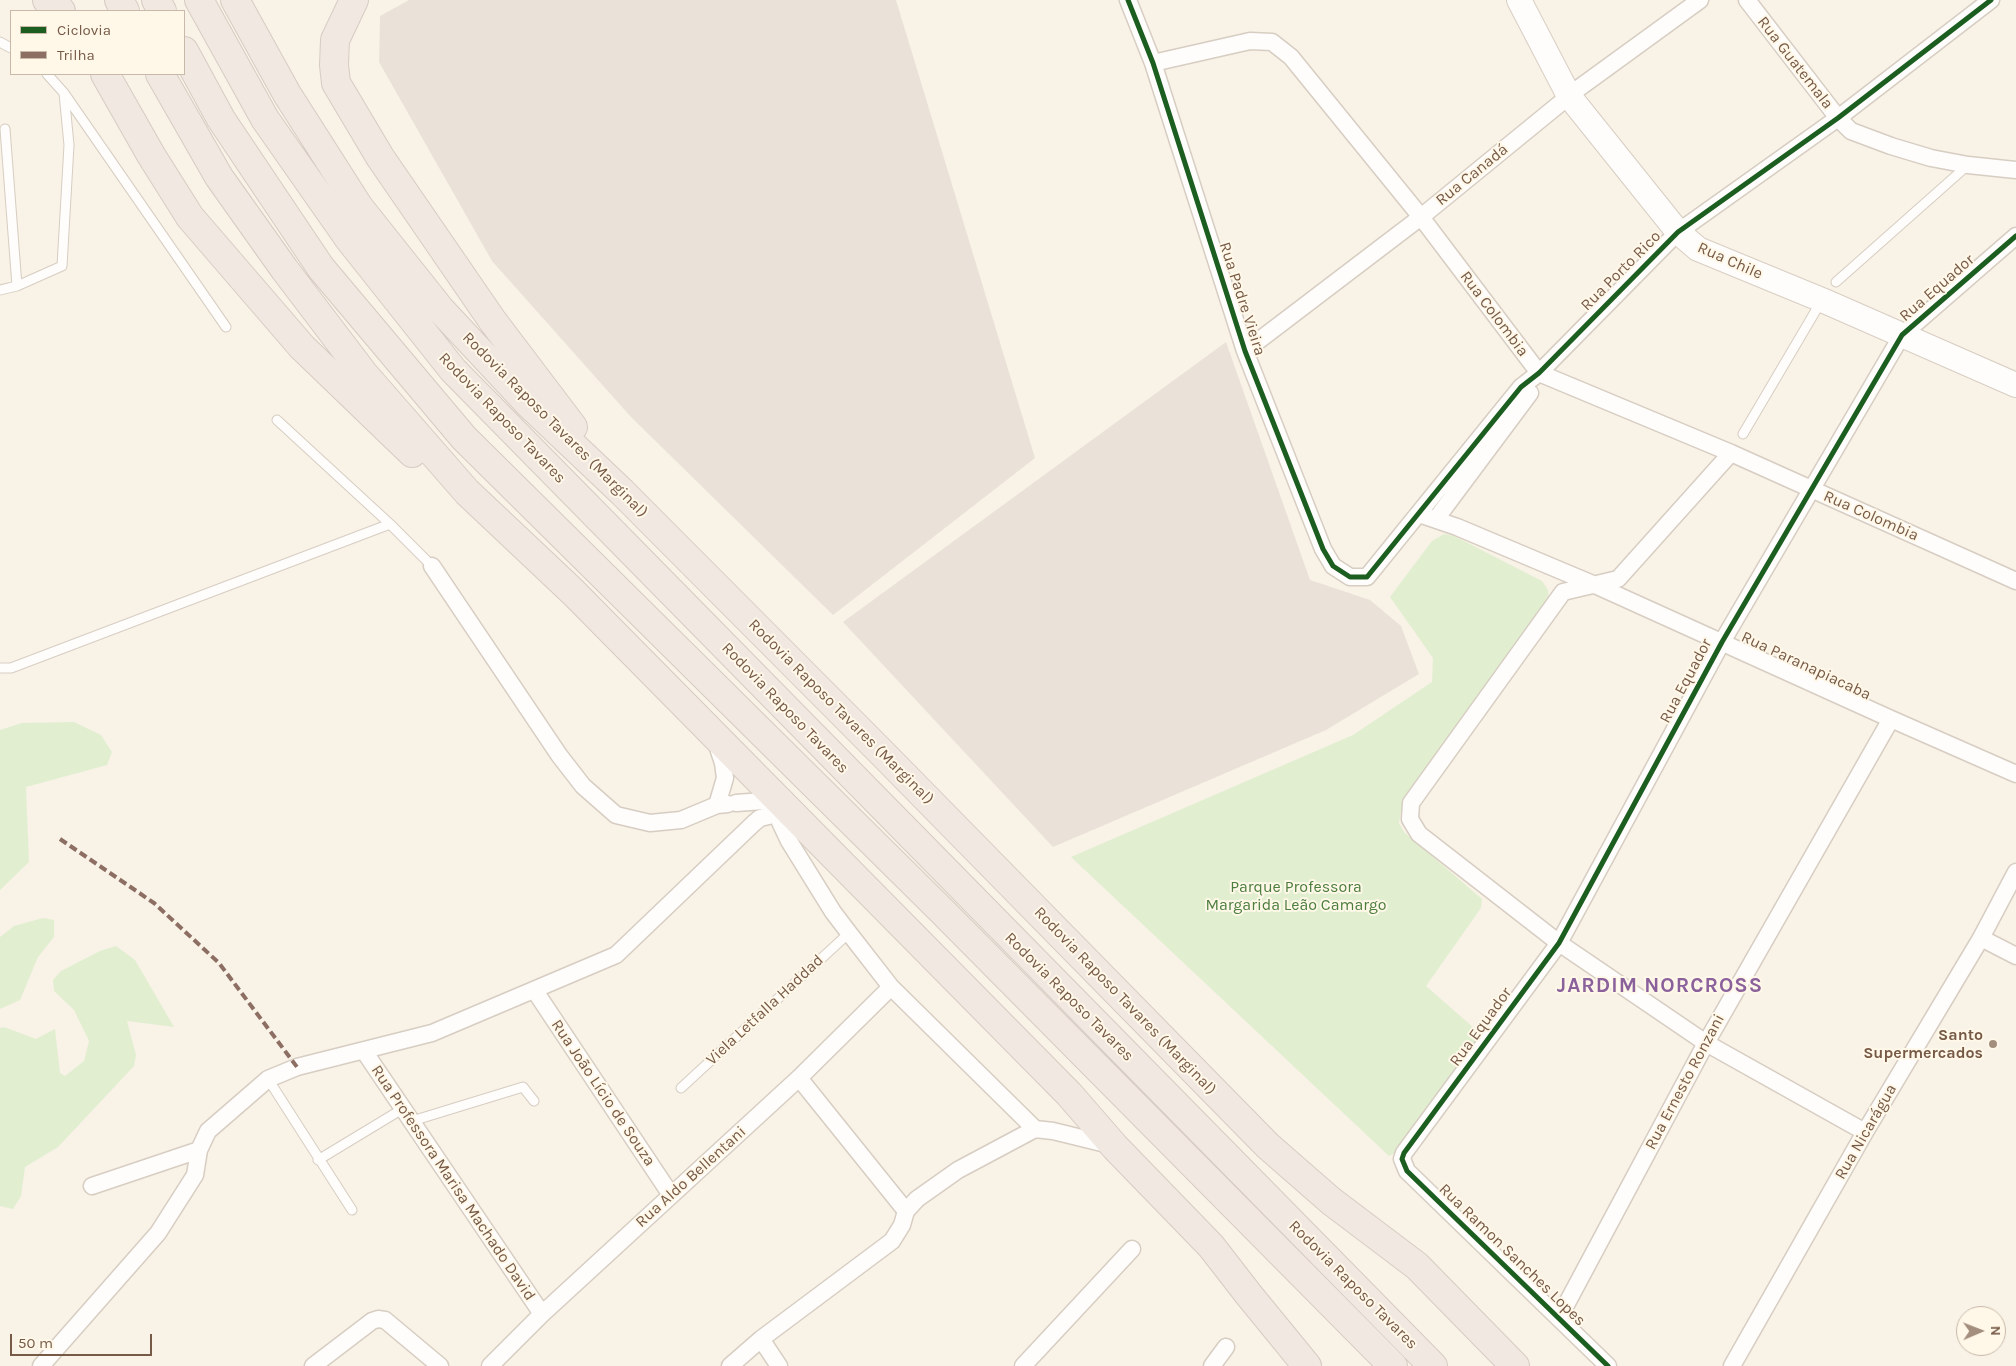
<!DOCTYPE html>
<html>
<head>
<meta charset="utf-8">
<style>
  body { margin:0 }
  #map { position:relative; width:2016px; height:1366px; overflow:hidden; background:#f8f2e7; font-family:Karla,sans-serif }
  canvas { display:block }
  .legend { position:absolute; left:10px; top:10px; width:175px; height:65px; box-sizing:border-box; background:#fff8e9; border:1px solid #c9b9a8; margin:0; padding:6px 9px; list-style:none; font-size:15px; color:#775a46 }
  .legend li { display:flex; align-items:center; gap:10px; height:25px }
  .legend b { width:25px; border:1px solid #c9b9a8 }
  .north { position:absolute; left:1956px; top:1306px; width:50px; height:50px; box-sizing:border-box; background:#fff8e9; border:1px solid #c9b9a8; border-radius:50%; rotate:89deg; font-size:14px; font-weight:700; line-height:20px; text-align:center; color:#775a46 }
  .north::after { content:''; display:block; margin:auto; width:18px; height:22px; background:#a48f7e; clip-path:polygon(50% 0,100% 100%,50% 72%,0 100%) }
  .scale { position:absolute; left:10px; top:1334px; width:142px; height:22px; box-sizing:border-box; border:2px solid #775a46; border-top:0; padding-left:6px; font-size:15px; line-height:18px; white-space:nowrap; color:#775a46; -webkit-text-stroke:4px #fff8e9; paint-order:stroke }
</style>
</head>
<body>
<div id="map">
<canvas width="2016" height="1366"></canvas>
<ul class="legend">
<li><b style="height:6px;background:#1b5e20"></b>Ciclovia</li>
<li><b style="height:6px;background:#8d6e63"></b>Trilha</li>
</ul>
<div class="north">N</div>
<div class="scale">50 m</div>
</div>
<script>
const g = document.querySelector('canvas').getContext('2d');
g.lineJoin = 'round';
function fill(path, color) { g.fillStyle = color; g.fill(path, 'evenodd'); }
const shape = rows => new Path2D(rows.map(r => 'M' + r).join(''));
function strokePath(path, color, width, dash) { g.strokeStyle = color; g.lineWidth = width; g.lineCap = dash ? 'butt' : 'round'; g.setLineDash(dash || []); g.stroke(path); }
function drawText(font, color, halo, rows, align = 'center') {
  g.font = font + ' Karla,sans-serif'; g.lineWidth = 4; g.setLineDash([]); g.textBaseline = 'middle'; g.strokeStyle = halo; g.fillStyle = color; for (const [text, x, y, turn = 0] of rows) {
    g.save(); g.translate(x, y); g.rotate((+turn || 0) * Math.PI / 180); g.textAlign = isNaN(turn) ? turn : align; if (halo) g.strokeText(text, 0, 0); g.fillText(text, 0, 0); g.restore();
  }
}
fill(shape([
  [409,0,896,0,1035,458,833,615,631,417,492,261,379,62,380,16],
  [1226,342,1310,580,1370,600,1401,626,1419,674,1326,730,1053,847,843,622]
]), '#eae2d8');
fill(shape([
  [1444,534,1454,536,1542,581,1548,590,1549,601,1401,811,1399,823,1404,832,1482,899,1481,908,1426,986,1483,1036,1403,1149,1389,1156,1071,857,1353,735,1432,682,1433,658,1390,597,1432,541],
  [74,722,101,735,112,752,107,765,26,787,29,862,0,890,0,730,22,723],
  [43,918,54,920,54,937,38,957,20,1000,0,1009,0,937,14,926],
  [116,946,135,960,174,1027,127,1021,136,1055,134,1066,58,1147,25,1167,21,1196,13,1209,0,1206,0,1028,4,1027,36,1039,55,1029,60,1073,65,1076,84,1061,89,1041,74,1010,54,991,53,980,61,971,100,951]
]), '#e1efd0');
const lane = shape([
  [0,42,11,48],
  [47,74,64,93,226,327],
  [5,129,17,286],
  [1836,282,1968,165],
  [0,290,17,286,62,266,69,145,64,93],
  [277,420,390,524],
  [1743,434,1822,300],
  [0,668,11,668,390,524,432,566],
  [268,1079,352,1210],
  [681,1088,849,933],
  [412,1121,523,1087,534,1101],
  [318,1160,404,1108]
]);
const street = shape([
  [1128,0,1153,63,1245,351,1323,549,1333,566,1350,577,1367,577,1521,387,1539,373,1678,232,1838,118,1991,0],
  [1747,0,1838,118,1851,131,1891,146,1931,158,1968,165,2016,170],
  [1153,63,1250,41,1272,42,1291,57,1421,217,1539,373,1731,453,2016,581],
  [1245,351,1421,217,1579,88,1700,0],
  [1731,453,1618,579,1563,592,1411,803,1410,819,1419,834,1559,943,1706,1043,1865,1132],
  [1419,514,1457,527,1595,585,1891,719,2016,774],
  [1436,519,1530,393],
  [432,566,559,755,583,786,616,815,650,823,681,820,717,805],
  [717,745,723,763,725,778,717,805,728,804],
  [736,803,777,800,780,822,789,841,833,912,849,933,891,987,1035,1129,1053,1131,1110,1145],
  [1981,938,2016,956],
  [535,991,671,1195],
  [364,1051,542,1314],
  [799,1078,906,1211],
  [92,1186,199,1150],
  [1559,1318,1706,1043,1891,719],
  [761,1339,779,1366],
  [41,1366,158,1233,195,1175,199,1150,208,1131,268,1079,297,1067,432,1033,616,955,754,823,760,818,773,815,793,816],
  [313,1366,372,1321,378,1319,385,1320,440,1366],
  [490,1366,542,1314,799,1078,891,987],
  [730,1366,761,1339,892,1241,902,1225,906,1211,917,1199,958,1170,1035,1129],
  [1023,1366,1132,1249],
  [1212,1366,1226,1347],
  [1608,1366,1407,1171,1402,1159,1404,1153,1559,943,1722,642,1902,335,2016,236],
  [1732,1366,1865,1132,1981,938,2016,872]
]);
const secondary = shape([
  [1519,0,1569,96,1678,232,1698,249,1822,300,2016,385]
]);
const highway = shape([
  [47,0,57,6,61,11],
  [119,0,125,11],
  [156,0,162,11],
  [199,0,265,119,349,239,453,370,1433,1366],
  [235,0,287,94,359,207,441,310,528,403,622,492,884,755,1268,1146,1331,1201,1417,1266,1515,1366],
  [354,0,335,40,334,65,336,83,380,157,492,320,573,427],
  [184,51,221,119,321,268,464,438,941,910,1393,1366],
  [105,74,151,155,190,217,302,347,412,453],
  [160,74,219,177,285,270,364,374,467,492,573,592,1069,1094,1115,1147,1211,1246,1249,1295,1307,1366]
]);
strokePath(lane, '#d7cdc2', 11);
strokePath(street, '#d7cdc2', 19);
strokePath(secondary, '#d8cec3', 26);
strokePath(highway, '#d7ccc3', 30);
strokePath(lane, '#fefdfb', 9);
strokePath(street, '#fefdfb', 16);
strokePath(secondary, '#fefdfb', 24);
strokePath(highway, '#f1e8e2', 28);
strokePath(shape([
  [60,839,154,903,219,963,297,1067]
]), '#8d6e63', 4, [8, 4]);
strokePath(shape([
  [1128,0,1153,63,1245,351,1323,549,1333,566,1350,577,1367,577,1521,387,1539,373,1678,232,1838,118,1991,0],
  [1608,1366,1407,1171,1402,1159,1404,1153,1559,943,1722,642,1902,335,2016,236]
]), '#1b5e20', 5);
for (const [x, y, r, color] of [
  [1993,1044,5,"#a48f7e"]
]) { const dot = new Path2D(); dot.arc(x, y, r, 0, 2 * Math.PI); g.fillStyle = color; g.fill(dot); strokePath(dot, '#fff8e9', 2); }
drawText('16px', '#775a46', '#fff8e9', [
  ["Rua Guatemala",1795,63,52],
  ["Rua Canadá",1472,175,-39],
  ["Rua Chile",1730,261,24],
  ["Rua Porto Rico",1621,271,-45],
  ["Rua Equador",1937,288,-41],
  ["Rua Padre Vieira",1242,299,72],
  ["Rua Colombia",1494,314,53],
  ["Rodovia Raposo Tavares",502,418,46],
  ["Rodovia Raposo Tavares (Marginal)",555,425,45],
  ["Rua Colombia",1871,516,24],
  ["Rua Paranapiacaba",1806,666,25],
  ["Rua Equador",1686,681,-62],
  ["Rodovia Raposo Tavares",785,708,46],
  ["Rodovia Raposo Tavares (Marginal)",841,712,45],
  ["Rodovia Raposo Tavares",1069,997,45],
  ["Rodovia Raposo Tavares (Marginal)",1125,1001,46],
  ["Viela Letfalla Haddad",765,1010,-43],
  ["Rua Equador",1481,1027,-54],
  ["Rua Ernesto Ronzani",1685,1082,-62],
  ["Rua João Lício de Souza",603,1093,56],
  ["Rua Nicarágua",1866,1132,-60],
  ["Rua Aldo Bellentani",691,1177,-42],
  ["Rua Professora Marisa Machado David",453,1183,56],
  ["Rua Ramon Sanches Lopes",1512,1255,44],
  ["Rodovia Raposo Tavares",1353,1285,45]
]);
drawText('16px', '#4c7e3d', '#fff8e9', [
  ["Parque Professora",1296,887],
  ["Margarida Leão Camargo",1296,905]
]);
drawText('bold 16px', '#775a46', '#fff8e9', [
  ["Santo",1983,1035],
  ["Supermercados",1983,1053]
], 'right');
g.letterSpacing = '1px';
drawText('bold 21px', '#8b619b', '#fff8e9', [
  ["JARDIM NORCROSS",1660,986]
]);
g.letterSpacing = '0px';
</script>
</body>
</html>
